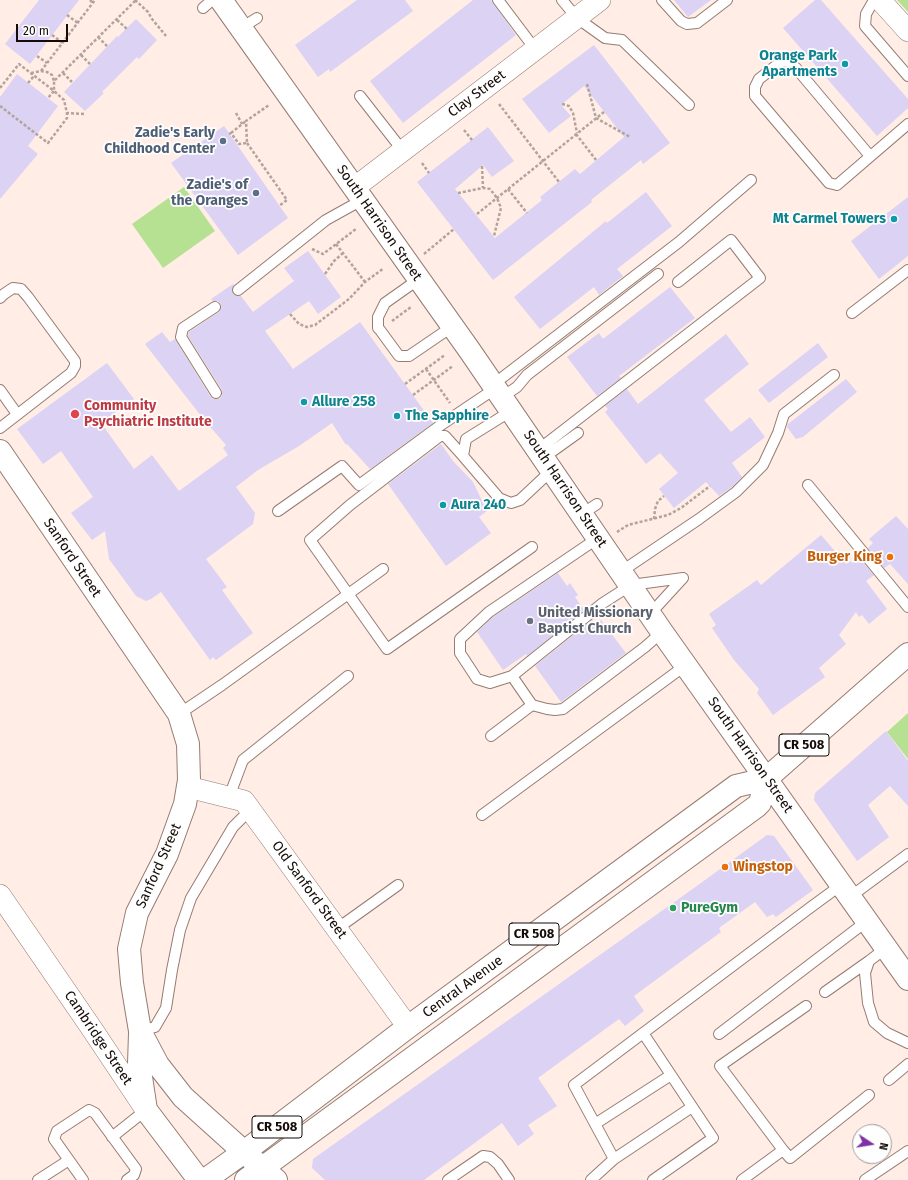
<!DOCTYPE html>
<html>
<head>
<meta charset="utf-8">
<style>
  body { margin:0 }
  #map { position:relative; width:908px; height:1180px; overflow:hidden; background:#ffede6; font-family:"Fira Sans",sans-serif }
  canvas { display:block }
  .north { position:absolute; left:852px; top:1124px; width:40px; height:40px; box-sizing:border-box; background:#fefefe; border:1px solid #a09d9b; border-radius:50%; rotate:102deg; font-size:11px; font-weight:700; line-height:16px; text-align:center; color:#140b07 }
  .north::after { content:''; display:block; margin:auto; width:14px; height:18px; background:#7f32a3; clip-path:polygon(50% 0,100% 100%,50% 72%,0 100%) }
  .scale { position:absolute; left:16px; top:24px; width:52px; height:18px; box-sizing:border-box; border:2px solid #140b07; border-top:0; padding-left:5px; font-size:12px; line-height:14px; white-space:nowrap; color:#140b07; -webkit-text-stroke:3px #fefefe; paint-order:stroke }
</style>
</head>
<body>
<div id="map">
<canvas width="908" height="1180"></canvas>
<div class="north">N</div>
<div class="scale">20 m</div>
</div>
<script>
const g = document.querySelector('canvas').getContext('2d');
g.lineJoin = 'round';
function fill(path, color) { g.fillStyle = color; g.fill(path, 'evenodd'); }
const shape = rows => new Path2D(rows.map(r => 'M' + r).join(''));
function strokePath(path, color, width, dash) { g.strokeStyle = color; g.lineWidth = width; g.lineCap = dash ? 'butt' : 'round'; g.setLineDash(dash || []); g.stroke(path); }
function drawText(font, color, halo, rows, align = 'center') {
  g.font = font + ' "Fira Sans",sans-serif'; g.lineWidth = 3.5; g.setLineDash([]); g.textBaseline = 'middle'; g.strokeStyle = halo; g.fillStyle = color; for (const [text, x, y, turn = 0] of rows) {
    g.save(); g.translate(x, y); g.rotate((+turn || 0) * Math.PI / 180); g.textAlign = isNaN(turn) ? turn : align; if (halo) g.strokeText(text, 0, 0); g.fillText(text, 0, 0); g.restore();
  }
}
fill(shape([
  [897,0,908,0,908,12],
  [184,187,215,231,163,268,132,224],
  [908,713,908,759,887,732]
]), '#b6e193');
fill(shape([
  [39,0,79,0,30,64,5,44],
  [357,0,405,0,413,11,330,72,329,69,318,77,295,45],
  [473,0,491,0,516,35,403,123,370,81],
  [674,0,711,0,688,17],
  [815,0,821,0,908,99,908,108,877,136,783,28],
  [136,19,157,40,139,59,137,57,102,92,104,93,85,111,64,92,117,36,118,37],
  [594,45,670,143,643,164,641,160,591,200,592,202,493,280,417,182,488,127,514,161,492,177,483,165,455,189,495,238,542,200,540,197,575,169,580,174,624,137,584,86,561,105,571,116,549,133,522,99],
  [17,74,58,106,28,146,38,154,0,199,0,97],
  [224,126,288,218,238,255,171,163],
  [646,192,672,226,617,269,623,276,599,295,594,287,540,329,514,297,606,221,607,223],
  [908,197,908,256,879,279,851,241],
  [308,251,341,297,318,314,309,301,265,331,293,369,360,322,433,423,370,469,347,444,346,445,332,423,299,446,258,470,236,487,255,513,253,524,206,559,227,587,222,590,253,633,216,660,213,657,210,660,161,592,151,599,146,601,136,596,109,559,105,531,92,540,71,513,93,497,61,451,43,464,17,429,107,363,134,399,101,423,134,469,152,455,179,491,228,455,223,448,226,445,205,421,145,344,162,332,170,342,175,339,210,396,213,399,219,399,222,396,222,390,188,336,189,332,219,312,221,307,221,304,218,301,213,301,211,299,233,284,234,285,232,291,233,294,236,296,241,296,253,312,294,281,284,268],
  [670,287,695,318,619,376,621,378,597,396,567,357,599,333,603,339],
  [726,334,749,364,704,400,731,432,750,417,765,437,732,463,742,477,732,487,719,496,706,482,674,508,659,489,678,473,660,453,646,464,605,412,608,409,605,406,627,389,638,404],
  [818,343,828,357,769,403,758,390],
  [846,379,857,392,803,437,796,439,787,427,788,424],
  [441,444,453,461,473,482,487,511,479,517,491,533,446,566,388,484],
  [896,516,908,529,908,584,890,564,884,568,868,548,873,543,869,539],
  [821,535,846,564,850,561,852,563,858,557,874,575,866,581,887,609,869,624,862,615,859,617,856,612,839,635,846,644,819,668,825,677,773,715,757,693,759,689,734,660,712,628,716,625,709,614,757,580,761,585],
  [558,573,567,586,570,583,578,595,575,597,584,610,527,656,526,654,503,670,477,632,493,617],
  [592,620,595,624,601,620,626,653,561,702,535,666],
  [886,731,908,761,908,806,890,786,868,805,889,837,857,861,814,800,815,793],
  [767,835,774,836,813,890,776,917,773,914,767,917,755,902,719,928,721,932,634,996,644,1011,625,1026,619,1019,538,1078,557,1106,528,1125,534,1134,518,1146,502,1123,424,1180,325,1180,312,1168,313,1159,694,888]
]), '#dbd2f4');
const service = shape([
  [498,0,535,49],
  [562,0,577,18,605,38,622,40,689,105],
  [662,0,681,21,687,24,697,23,727,0],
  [874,0,866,14,865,26,908,76],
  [203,8,212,0],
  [241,28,257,18],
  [360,96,403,151],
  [870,156,796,68,788,62,782,61,759,79,755,87,755,96,829,183,837,185,908,124],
  [419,279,385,303,378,317,378,328,380,330,399,356,409,356,453,326],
  [238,290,326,220,362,200],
  [0,298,4,294,13,288,21,289,28,297,75,361,75,366,71,373,0,428],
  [215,307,183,328,181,337,216,393],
  [852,313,908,270],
  [493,384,503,377,679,242,751,180],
  [0,390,17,414],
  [502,397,517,387,527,375,658,274],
  [511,411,466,439,463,456,499,498,511,503,520,500,552,470],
  [538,450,760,278,731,240,678,282],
  [463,456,445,436,440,436,350,505,310,540,387,649,532,547],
  [543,458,578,433],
  [808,485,908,607],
  [278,511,342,466,359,485,438,427,496,388],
  [582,514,597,504],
  [598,538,489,612,460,639,460,653,477,679,490,683,512,676,603,603,631,585,683,578],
  [622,571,699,519,736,492,763,465,778,433,784,414,834,375],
  [651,613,683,578],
  [512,676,532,705,547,709,555,710,563,709,645,647,662,632],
  [179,714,222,685,383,569],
  [491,736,532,705],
  [229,797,243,760,348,676],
  [482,815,686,665],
  [850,897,908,854],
  [338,928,398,885],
  [886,948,869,961,865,973,868,1003,874,1022,887,1033,908,1043],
  [825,992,869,961],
  [140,1031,155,1027,166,1008,172,970,180,930,191,898,233,827,250,810],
  [643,1033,713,1138,653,1180],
  [719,1034,867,921],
  [889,1080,908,1064],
  [595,1124,671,1075],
  [112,1137,146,1110],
  [783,1150,790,1158,869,1095],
  [614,1159,692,1107],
  [38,1180,69,1160],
  [83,1180,54,1139,57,1131,89,1110,95,1113,136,1169,134,1175,127,1180],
  [448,1180,483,1156,490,1157,498,1164,509,1180],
  [591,1180,614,1159,574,1085,811,907,841,885],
  [742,1180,783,1150,720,1066,806,1006],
  [865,1180,908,1151]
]);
const minor = shape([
  [880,0,908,31],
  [354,188,600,0],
  [188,787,244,801,408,1027],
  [0,895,92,1029,146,1110]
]);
const tertiary = shape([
  [244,1152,276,1180]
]);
const secondary = shape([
  [221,0,470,351,662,632,908,979],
  [0,451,179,714,188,744,189,780,185,804,167,854,137,913,129,949,132,983,140,1031,158,1065,183,1097,244,1152],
  [140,1033,139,1064,146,1110,199,1180]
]);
const primary = shape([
  [205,1180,244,1152,408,1027,736,786,766,779,908,654],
  [246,1180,757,806,760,803,766,779]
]);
strokePath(service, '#967c71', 12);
strokePath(minor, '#967c71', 22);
strokePath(tertiary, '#967c71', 24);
strokePath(secondary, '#967c71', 24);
strokePath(primary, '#967c71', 24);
strokePath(shape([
  [90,0,93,3],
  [135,0,148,12,152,19,166,36],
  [67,15,78,23],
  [117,20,127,29],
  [52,35,63,43],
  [98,37,107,46],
  [81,55,90,64],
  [37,56,47,63],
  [41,71,95,0],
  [31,73,41,71,47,72,52,75,54,81],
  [63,73,72,82],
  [28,83,34,76],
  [587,84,596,118,630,137],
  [0,88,19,64,54,91,48,98],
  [499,104,559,182],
  [562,104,569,106,573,113,577,133],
  [0,106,48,143,67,118,67,113],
  [236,113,242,124],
  [84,114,67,113,64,100,54,91,54,81,136,0],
  [464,130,472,140],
  [231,133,246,121],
  [229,134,231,133,239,144,247,143,246,121,269,105],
  [576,134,596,160],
  [247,143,287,200,279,206],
  [422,163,429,173],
  [482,166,483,188],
  [508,189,527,213],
  [458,193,483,188,490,189,497,198,501,208,494,236],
  [477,214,604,112],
  [336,244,365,282],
  [312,249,323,254,356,229],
  [424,254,454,229],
  [325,274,334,261,343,253],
  [290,314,299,324,307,327,315,325,349,299,365,282,384,268],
  [392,321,411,307],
  [426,369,450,403],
  [405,384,445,355],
  [413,395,453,366],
  [654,519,655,509,658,501,664,496],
  [617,532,628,525,668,515,681,508,710,486]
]), '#b2a39d', 2.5, [3, 2]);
strokePath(service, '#fff', 10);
strokePath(minor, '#fff', 21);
strokePath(tertiary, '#fff', 22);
strokePath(secondary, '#fff', 22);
strokePath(primary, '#fff', 22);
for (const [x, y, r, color] of [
  [845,64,4,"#0f9aa8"],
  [223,141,4,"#5c6f8a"],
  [256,193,4,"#5c6f8a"],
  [894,219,4,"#0f9aa8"],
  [304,402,4,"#0f9aa8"],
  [75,414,5,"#e0444e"],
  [397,416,4,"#0f9aa8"],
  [443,505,4,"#0f9aa8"],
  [890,557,4,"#e8710a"],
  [530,621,4,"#6b7280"],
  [725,867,4,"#e8710a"],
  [673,908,4,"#2e9e5b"]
]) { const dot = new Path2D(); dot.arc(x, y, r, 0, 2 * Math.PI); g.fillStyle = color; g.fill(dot); strokePath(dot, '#fefefe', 1.5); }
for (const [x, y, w] of [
  [804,745,50],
  [534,934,50],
  [277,1127,50]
]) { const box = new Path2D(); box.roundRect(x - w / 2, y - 11, w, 22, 3); g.fillStyle = '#fefefe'; g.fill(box); strokePath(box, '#140b07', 1); }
drawText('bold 13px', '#140b07', null, [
  ["CR 508",804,745],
  ["CR 508",534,934],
  ["CR 508",277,1127]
]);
drawText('bold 14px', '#0d838f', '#fefefe', [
  ["Orange Park",837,56,"right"],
  ["Apartments",837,72,"right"],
  ["Mt Carmel Towers",886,219,"right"],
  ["Allure 258",312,402],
  ["The Sapphire",405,416],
  ["Aura 240",451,505]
], 'left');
drawText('14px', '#140b07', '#fefefe', [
  ["Clay Street",477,94,-37],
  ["South Harrison Street",379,223,55],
  ["South Harrison Street",565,489,56],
  ["Sanford Street",72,558,56],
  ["South Harrison Street",750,755,55],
  ["Sanford Street",159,866,-66],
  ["Old Sanford Street",309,890,54],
  ["Central Avenue",463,987,-36],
  ["Cambridge Street",98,1038,56]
]);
drawText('bold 14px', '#4e5e75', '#fefefe', [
  ["Zadie's Early",215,133],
  ["Childhood Center",215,149],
  ["Zadie's of",248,185],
  ["the Oranges",248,201]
], 'right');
drawText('bold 14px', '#be3a42', '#fefefe', [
  ["Community",84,406],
  ["Psychiatric Institute",84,422]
], 'left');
drawText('bold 14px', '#c56008', '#fefefe', [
  ["Burger King",882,557],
  ["Wingstop",733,867,"left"]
], 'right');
drawText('bold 14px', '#5b616d', '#fefefe', [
  ["United Missionary",538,613],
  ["Baptist Church",538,629]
], 'left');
drawText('bold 14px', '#27864d', '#fefefe', [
  ["PureGym",681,908]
], 'left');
</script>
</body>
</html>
